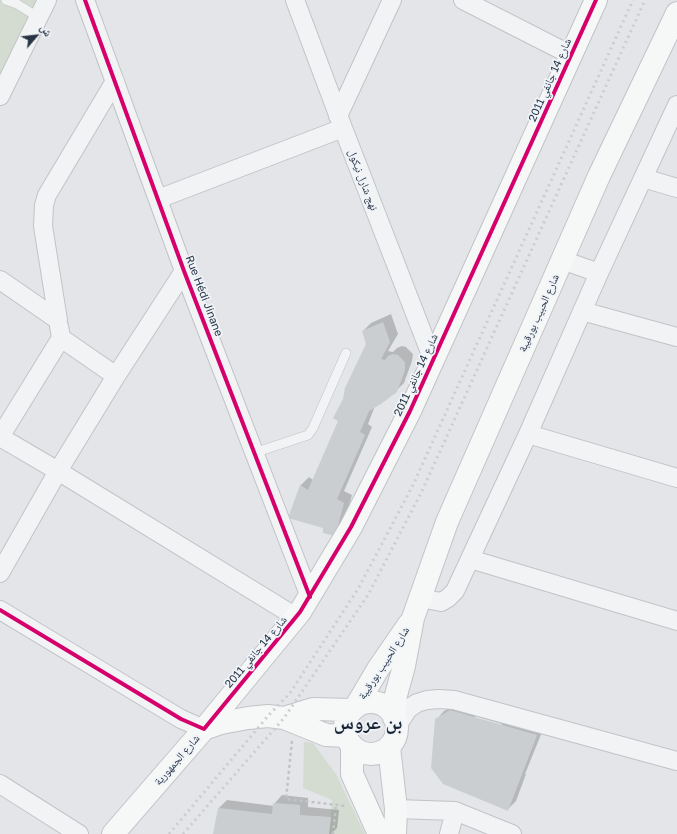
<!DOCTYPE html>
<html>
<head>
<meta charset="utf-8">
<style>
  body { margin:0 }
  #map { position:relative; width:677px; height:834px; overflow:hidden; background:#e3e5e8; font-family:"Golos Text","Noto Naskh Arabic",sans-serif }
  canvas { display:block }
  .north { position:absolute; left:16px; top:16px; width:40px; height:40px; -webkit-text-stroke:3px #f0f4f8; paint-order:stroke; rotate:62deg; font-size:11px; font-weight:700; line-height:16px; text-align:center; color:#273444 }
  .north::after { content:''; display:block; margin:auto; width:14px; height:18px; background:#273444; clip-path:polygon(50% 0,100% 100%,50% 72%,0 100%) }
</style>
</head>
<body>
<div id="map">
<canvas width="677" height="834"></canvas>
<div class="north">ش</div>
</div>
<script>
const g = document.querySelector('canvas').getContext('2d');
g.lineJoin = 'round';
function fill(path, color) { g.fillStyle = color; g.fill(path, 'evenodd'); }
const shape = rows => new Path2D(rows.map(r => 'M' + r).join(''));
function strokePath(path, color, width, dash) { g.strokeStyle = color; g.lineWidth = width; g.lineCap = dash ? 'butt' : 'round'; g.setLineDash(dash || []); g.stroke(path); }
function drawText(font, color, halo, rows, align = 'center') {
  g.font = font + ' "Golos Text","Noto Naskh Arabic",sans-serif'; g.lineWidth = 3.5; g.setLineDash([]); g.textBaseline = 'middle'; g.strokeStyle = halo; g.fillStyle = color; for (const [text, x, y, turn = 0] of rows) {
    g.save(); g.translate(x, y); g.rotate((+turn || 0) * Math.PI / 180); g.textAlign = isNaN(turn) ? turn : align; if (halo) g.strokeText(text, 0, 0); g.fillText(text, 0, 0); g.restore();
  }
}
fill(shape([
  [0,0,48,0,0,96],
  [304,742,313,743,336,774,365,834,329,834,332,800,303,788]
]), '#d4dcd2');
fill(shape([
  [391,314,398,334,388,351,393,352,397,348,402,346,406,347,413,354,412,361,404,383,396,391,375,406,368,424,372,427,344,491,352,495,343,527,335,535,324,527,290,517,301,485,309,477,313,480,339,420,344,399,367,344,363,331,371,323],
  [458,703,462,712,473,715,480,709,544,727,525,774,526,774,516,801,508,809,436,720,444,711],
  [475,716,502,724,501,726,475,719],
  [282,795,308,798,308,807,339,810,337,828,331,834,214,834,219,808,227,800,274,806,274,804]
]), '#0003');
fill(shape([
  [383,322,390,342,381,359,385,360,388,356,393,354,398,355,405,362,405,370,397,392,381,404,369,411,360,432,365,435,337,499,344,503,335,536,323,533,323,528,288,518,300,485,308,490,338,421,333,418,343,399,345,388,366,344,362,331],
  [450,710,537,735,508,811,443,784,431,768,435,719],
  [273,803,300,805,300,815,331,817,329,834,213,834,218,808,272,814]
]), '#cbced1');
const lane = shape([
  [6,0,17,4,38,17],
  [254,453,308,435,313,428,346,353]
]);
const street = shape([
  [85,0,184,271,310,597],
  [295,0,343,128,433,360],
  [463,0,571,55],
  [0,96,47,0],
  [338,116,392,0],
  [643,178,677,188],
  [158,199,343,128],
  [562,260,599,273],
  [0,280,58,320,43,226,44,205,47,195,115,81],
  [582,311,677,337],
  [59,326,61,338,116,376],
  [61,338,0,437,58,471,296,617],
  [528,434,677,478],
  [470,559,677,621],
  [0,573,58,471,116,376,184,271],
  [420,598,441,602,448,598,455,591,528,434,599,273,677,105],
  [0,610,181,719,204,729],
  [397,726,408,709,417,703,427,700,439,699,454,700,677,761],
  [0,784,79,834],
  [396,809,455,811,512,834],
  [449,834,455,811]
]);
const secondary = shape([
  '345 728a26 26 0 1 1 52 0a26 26 0 1 1-52 0Z',
  [355,708,378,669,409,624],
  [284,718,313,709,352,710],
  [394,718,396,695,404,666,413,618,447,522,599,176,677,13],
  [204,729,300,612,351,527,410,411,596,0],
  [352,747,352,774,379,834],
  [389,747,396,809,395,834],
  [113,834,204,729,221,723,248,718,268,716,284,718,326,735,346,736]
]);
strokePath(lane, '#c1c3c6', 10);
strokePath(street, '#c1c3c6', 20);
strokePath(secondary, '#c1c3c6', 24);
strokePath(shape([
  [292,741,286,799,346,806],
  [333,834,336,805]
]), '#c1c4c7', 2.5, [3, 3]);
strokePath(lane, '#f2f3f4', 9);
strokePath(street, '#f2f3f4', 18);
strokePath(secondary, '#f6f7f7', 22);
strokePath(shape([
  [169,834,268,716,290,693,358,589,413,485,633,0],
  [183,834,284,718,368,595,422,491,645,0]
]), '#cbcdd0', 3, [2, 4]);
strokePath(shape([
  [85,0,184,271,310,597],
  [0,610,181,719,204,729,300,612,351,527,410,411,596,0]
]), '#d6006c', 4);
drawText('11px', '#273444', '#f0f4f8', [
  ["شارع 14 جانفي 2011",550,80,-66],
  ["نهج شارل نيكول",363,180,69],
  ["Rue Hédi Jinane",204,296,69],
  ["شارع الحبيب بورقيبة",539,313,-66],
  ["شارع 14 جانفي 2011",416,375,-65],
  ["شارع 14 جانفي 2011",256,652,-50],
  ["شارع الحبيب بورقيبة",384,663,-57],
  ["شارع الجمهورية",177,760,-49]
]);
drawText('bold 19px', '#192534', '#f0f4f8', [
  ["بن عروس",368,723]
]);
</script>
</body>
</html>
